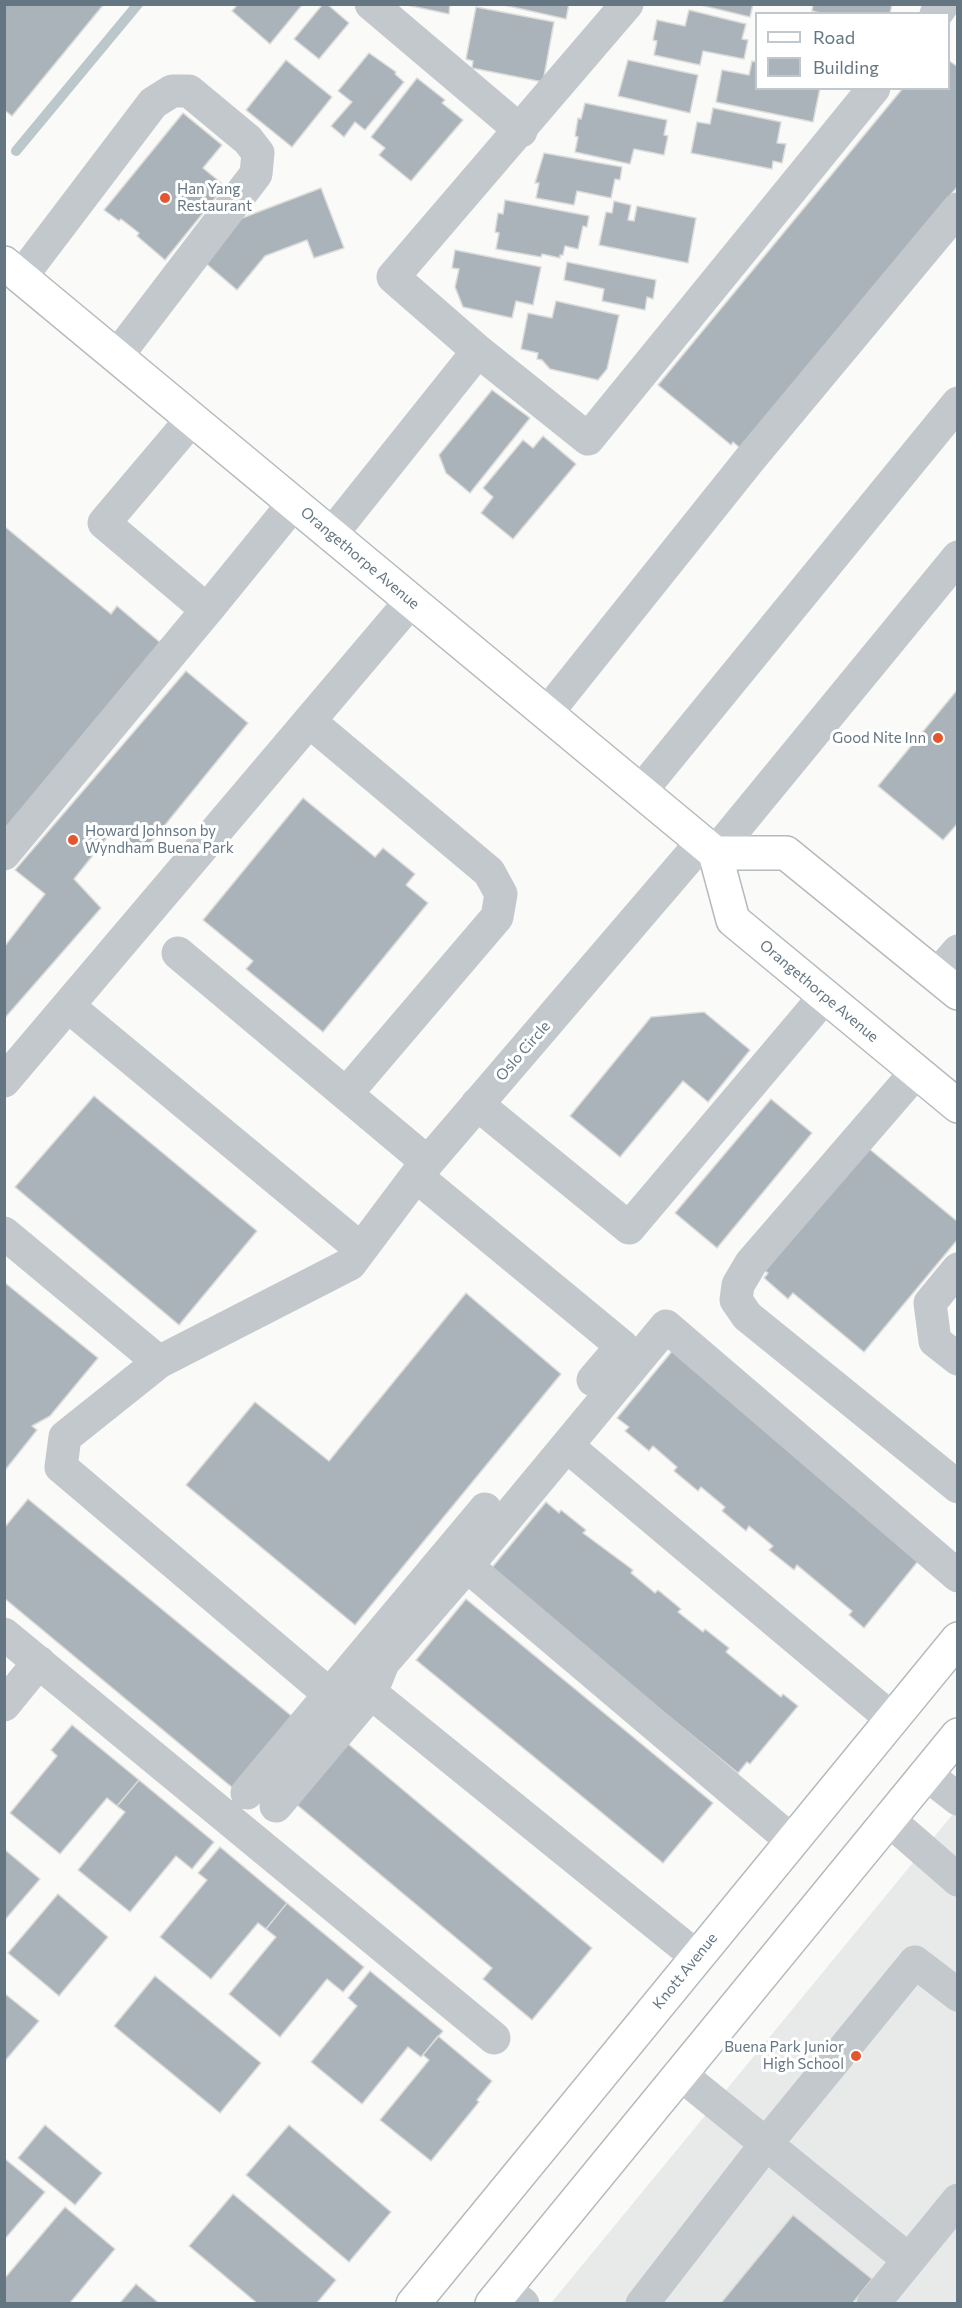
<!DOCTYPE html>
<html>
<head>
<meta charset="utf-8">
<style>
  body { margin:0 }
  #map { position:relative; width:962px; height:2308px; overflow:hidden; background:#fafaf8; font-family:Commissioner,sans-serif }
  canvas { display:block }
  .frame { position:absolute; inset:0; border:6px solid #657683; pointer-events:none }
  .legend { position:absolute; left:755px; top:12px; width:195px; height:78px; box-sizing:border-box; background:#fff; border:2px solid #c1c8cd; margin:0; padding:8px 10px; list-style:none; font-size:18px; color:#657683 }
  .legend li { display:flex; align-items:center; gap:12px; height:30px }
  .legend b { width:30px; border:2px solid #c1c8cd }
</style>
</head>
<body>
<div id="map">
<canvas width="962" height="2308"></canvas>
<div class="frame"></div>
<ul class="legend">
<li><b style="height:8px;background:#fff"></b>Road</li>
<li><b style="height:16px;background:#aab3b9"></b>Building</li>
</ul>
</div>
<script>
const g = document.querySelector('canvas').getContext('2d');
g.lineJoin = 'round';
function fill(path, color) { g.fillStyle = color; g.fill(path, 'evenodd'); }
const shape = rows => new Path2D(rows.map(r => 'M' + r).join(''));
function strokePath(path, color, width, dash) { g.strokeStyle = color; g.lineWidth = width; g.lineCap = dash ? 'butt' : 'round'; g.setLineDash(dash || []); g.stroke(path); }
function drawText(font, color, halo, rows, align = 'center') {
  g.font = font + ' Commissioner,sans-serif'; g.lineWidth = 6; g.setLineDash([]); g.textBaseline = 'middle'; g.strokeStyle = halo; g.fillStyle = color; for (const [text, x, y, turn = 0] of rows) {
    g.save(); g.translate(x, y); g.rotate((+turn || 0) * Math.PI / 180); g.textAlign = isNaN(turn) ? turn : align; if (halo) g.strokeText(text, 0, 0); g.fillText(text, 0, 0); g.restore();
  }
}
fill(shape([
  [957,1809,957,2303,551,2303]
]), '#e8e9e9');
strokePath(shape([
  [16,151,138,4]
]), '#bbc7cb', 10);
const building = shape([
  [4,4,104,4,12,116,4,110,4,4],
  [238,4,301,4,302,5,270,44,232,11,238,4],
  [323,4,327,4,349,23,319,59,294,39,323,4],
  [402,4,450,4,449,14,402,4],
  [499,4,569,4,566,19,499,4],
  [696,4,753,4,750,17,696,4],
  [813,4,892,4,890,14,824,14,812,11,813,4],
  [476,7,554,22,543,82,472,68,473,61,466,59,476,7],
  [689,10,746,24,742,39,748,40,744,59,703,51,700,65,654,55,657,41,653,40,657,20,685,26,689,10],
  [369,53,396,72,395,74,404,82,365,130,355,122,344,137,331,126,352,102,338,91,369,53],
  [286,60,332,97,292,147,246,110,286,60],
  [628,60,698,75,690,113,618,96,628,60],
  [948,60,958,67,958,186,740,448,733,442,731,445,658,385,903,88,948,88,948,60],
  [752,61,756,62,756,88,820,88,813,122,716,102,722,70,749,75,752,61],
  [417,78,445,100,442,103,463,120,411,181,379,155,385,148,371,137,417,78],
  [585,103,667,120,664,135,668,136,664,155,634,149,630,164,575,152,578,137,575,136,578,118,581,119,585,103],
  [713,108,781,122,777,143,786,144,782,163,773,161,772,169,691,153,697,122,710,124,713,108],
  [183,113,222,145,203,168,225,186,165,260,137,236,139,233,121,219,119,221,104,210,183,113],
  [544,153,622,167,620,180,615,179,611,198,577,191,574,205,536,198,539,183,535,183,544,153],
  [321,188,344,248,314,258,307,240,265,256,237,290,202,260,237,220,321,188],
  [505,200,589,216,587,227,583,226,578,249,565,246,563,255,560,255,560,258,542,254,541,257,496,249,499,233,495,232,498,213,503,214,505,200],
  [614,201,631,205,628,220,634,221,637,206,696,218,688,263,599,245,606,212,612,213,614,201],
  [455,250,541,267,533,305,516,301,512,318,463,307,455,287,459,269,452,268,455,250],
  [567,262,656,280,653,299,647,297,645,310,602,301,604,289,564,280,567,262],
  [556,301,619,315,607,369,598,380,550,369,542,360,537,359,538,353,521,349,528,313,552,318,556,301],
  [492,390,530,418,470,493,446,473,439,455,492,390],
  [543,436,576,464,513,539,481,513,493,497,483,488,523,440,533,448,543,436],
  [4,526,111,614,117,606,162,644,4,835,4,526],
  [186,671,248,723,143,852,114,829,74,879,101,908,4,1019,4,947,45,894,15,870,186,671],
  [958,689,958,823,943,840,878,786,958,689],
  [303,798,375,857,383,848,415,874,406,885,428,903,323,1032,246,969,253,961,203,920,303,798],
  [704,1012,750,1050,708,1102,683,1081,620,1157,570,1116,651,1017,704,1012],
  [94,1096,257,1231,179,1325,15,1187,94,1096],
  [771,1099,812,1133,717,1248,675,1213,771,1099],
  [867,1147,958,1222,958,1239,864,1352,793,1293,788,1299,764,1278,768,1273,765,1271,867,1147],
  [4,1282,98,1358,50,1416,32,1426,37,1430,6,1469,4,1468,4,1282],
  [466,1293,561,1374,355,1625,186,1485,255,1402,329,1461,466,1293],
  [673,1350,919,1560,864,1628,849,1615,852,1611,797,1565,794,1570,769,1550,773,1546,749,1526,746,1531,722,1511,725,1507,701,1487,698,1491,674,1471,677,1467,653,1446,649,1451,625,1431,629,1427,617,1418,673,1350],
  [28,1499,294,1718,234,1789,4,1598,4,1528,28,1499],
  [546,1502,559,1513,561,1510,586,1530,583,1533,633,1570,631,1573,655,1593,658,1590,681,1609,678,1612,703,1632,705,1629,729,1648,726,1652,781,1697,783,1694,798,1706,750,1764,747,1762,738,1773,490,1570,546,1502],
  [466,1599,713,1803,663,1863,416,1660,466,1599],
  [72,1725,139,1780,117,1806,107,1798,60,1854,10,1813,57,1756,51,1750,72,1725],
  [347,1743,592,1948,532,2020,483,1979,492,1968,296,1804,347,1743],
  [139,1780,214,1842,192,1869,176,1856,130,1912,78,1870,125,1812,117,1806,139,1780],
  [220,1847,287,1903,266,1929,258,1923,211,1979,160,1937,207,1880,198,1873,220,1847],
  [4,1849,40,1879,4,1921,4,1849],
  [58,1894,108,1937,59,1996,8,1953,58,1894],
  [287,1903,364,1967,343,1992,327,1979,280,2037,229,1994,276,1937,266,1929,287,1903],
  [370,1971,443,2031,421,2057,408,2047,362,2104,311,2062,357,2006,348,1998,370,1971],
  [155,1976,261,2063,220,2113,114,2026,155,1976],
  [4,1993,39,2021,4,2062,4,1993],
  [438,2036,492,2081,477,2100,479,2102,431,2161,380,2120,429,2060,423,2055,438,2036],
  [45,2125,102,2173,75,2205,18,2158,45,2125],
  [289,2125,391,2212,349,2262,246,2175,289,2125],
  [4,2158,45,2192,4,2240,4,2158],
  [233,2194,336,2280,316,2304,258,2304,189,2246,233,2194],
  [65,2207,115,2249,69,2304,4,2304,4,2279,65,2207],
  [793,2215,872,2279,852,2304,720,2304,793,2215],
  [136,2284,160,2304,119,2304,136,2284]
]);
fill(building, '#aab3b9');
strokePath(building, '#dcdcda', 1.5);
const major = shape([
  [4,263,715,853,733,920,958,1106],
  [715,853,786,853,958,993],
  [413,2304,958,1639],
  [492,2304,958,1735]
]);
strokePath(major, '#b5babe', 36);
strokePath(shape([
  [371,4,521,131],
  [627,4,393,277,478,351,588,439,874,88],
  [936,14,943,4],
  [21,277,153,103,172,91,189,91,248,140,258,153,256,174,117,356],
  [192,419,104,523,207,610,294,503],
  [331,535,478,351],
  [547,713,750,459,958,209],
  [309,721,489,872,501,894,497,917,346,1094],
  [641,791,958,403],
  [715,853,958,557],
  [4,854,207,610],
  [178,953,427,1162],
  [937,975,958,951],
  [68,1006,361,1249],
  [916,1072,751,1263,738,1285,736,1300,747,1316,958,1487],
  [4,1081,411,601],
  [477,1104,629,1228,825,996],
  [416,1176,622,1346,593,1380],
  [4,1233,159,1362],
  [958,1269,930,1303,935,1341,958,1359],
  [567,1446,892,1719],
  [467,1566,792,1841],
  [4,1634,494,2038],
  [371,1693,697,1957],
  [329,1694,61,1467,65,1437,159,1362,350,1264,416,1176,702,842],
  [4,1705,39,1662],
  [926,1774,958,1799],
  [247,1793,485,1509],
  [276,1806,371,1693,383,1663,467,1566,666,1326,958,1576],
  [888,1819,958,1880],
  [680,2074,909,2260],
  [504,2289,523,2304],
  [642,2304,766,2144,915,1962,958,1995],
  [873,2304,958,2200]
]), '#c3c8cc', 33);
strokePath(major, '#fff', 33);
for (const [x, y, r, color] of [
  [165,198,6,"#e4572e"],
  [938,738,6,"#e4572e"],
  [73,840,6,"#e4572e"],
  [856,2056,6,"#e4572e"]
]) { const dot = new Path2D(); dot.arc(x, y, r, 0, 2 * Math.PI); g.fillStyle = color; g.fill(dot); strokePath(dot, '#fff', 2); }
drawText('15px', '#657683', '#fff', [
  ["Han Yang",177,189],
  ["Restaurant",177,206],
  ["Good Nite Inn",926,738,"right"],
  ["Howard Johnson by",85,831],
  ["Wyndham Buena Park",85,848],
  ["Buena Park Junior",844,2047,"right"],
  ["High School",844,2064,"right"]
], 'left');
drawText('15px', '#657683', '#fff', [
  ["Orangethorpe Avenue",360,558,40],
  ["Orangethorpe Avenue",819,991,40],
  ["Oslo Circle",523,1051,-49],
  ["Knott Avenue",685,1971,-51]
]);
</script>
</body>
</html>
